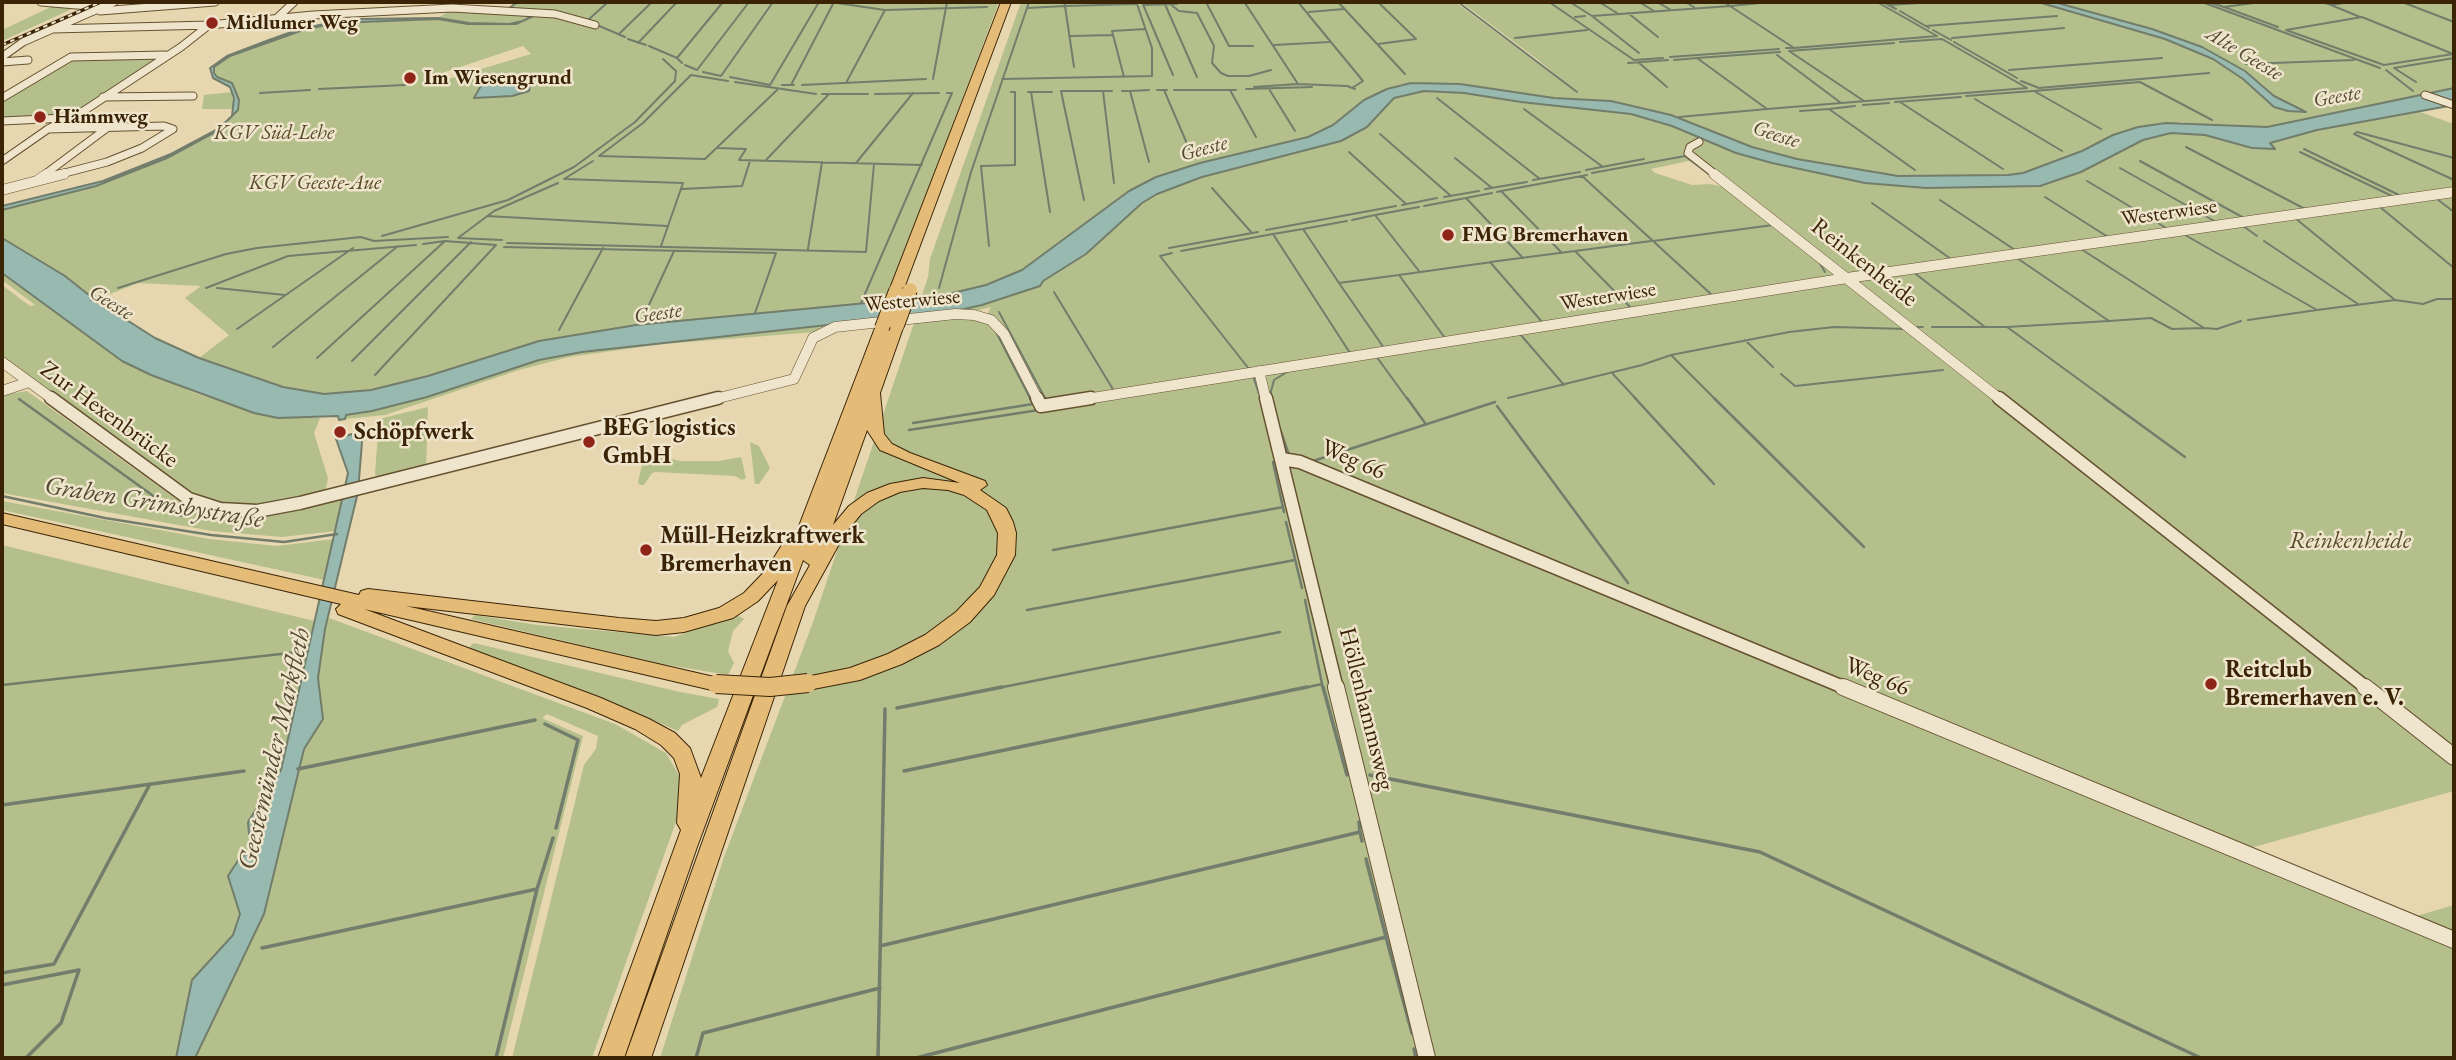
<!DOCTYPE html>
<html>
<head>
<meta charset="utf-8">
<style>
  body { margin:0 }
  #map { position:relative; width:2456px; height:1060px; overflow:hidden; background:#e7d7b0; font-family:"EB Garamond",serif }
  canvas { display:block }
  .frame { position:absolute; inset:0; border:4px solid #3b2406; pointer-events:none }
</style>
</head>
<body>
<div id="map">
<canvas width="2456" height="1060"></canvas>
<div class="frame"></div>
</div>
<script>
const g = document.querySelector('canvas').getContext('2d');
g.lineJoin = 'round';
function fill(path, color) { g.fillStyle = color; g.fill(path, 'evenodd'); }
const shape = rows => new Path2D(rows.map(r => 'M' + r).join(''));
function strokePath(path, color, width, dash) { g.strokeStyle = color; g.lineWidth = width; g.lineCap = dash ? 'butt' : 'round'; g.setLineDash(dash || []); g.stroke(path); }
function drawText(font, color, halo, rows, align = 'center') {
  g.font = font + ' "EB Garamond",serif'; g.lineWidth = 5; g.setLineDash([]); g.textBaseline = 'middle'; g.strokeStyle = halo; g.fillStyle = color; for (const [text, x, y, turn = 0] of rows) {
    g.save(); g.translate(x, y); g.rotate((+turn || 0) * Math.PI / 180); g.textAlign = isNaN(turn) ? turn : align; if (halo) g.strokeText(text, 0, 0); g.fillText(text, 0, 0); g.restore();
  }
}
fill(shape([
  [517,2,999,2,886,301,636,325,539,341,428,376,371,390,324,395,284,387,199,358,229,335,185,298,201,286,138,283,95,300,65,276,2,238,2,210,96,186,167,158,217,131,238,110,232,84,217,77,214,73,214,67,230,56,303,30,335,23,412,19,438,19,468,24,475,23,438,18,452,9,504,11],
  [523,46,531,54,448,79,439,74],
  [1021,2,1455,2,1578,93,1537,59,1461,2,2038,2,2165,39,2213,59,2243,79,2264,99,2288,111,2304,112,2274,96,2261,83,2202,47,2152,29,2054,2,2454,2,2454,88,2267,127,2202,126,2182,122,2113,135,2082,151,2023,173,2008,176,1898,176,1797,159,1752,147,1671,115,1611,101,1554,98,1460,84,1411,83,1386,89,1364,100,1333,125,1308,137,1200,163,1156,177,1129,191,1022,270,986,285,940,296,921,298,928,277,930,259],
  [55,5,74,8,2,41,2,30],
  [157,58,74,114,2,119,2,99,68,59],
  [1424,91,1464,93,1521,102,1631,114,1672,126,1736,153,1772,163,1865,183,1926,188,2040,186,2081,172,2143,140,2171,133,2205,135,2252,148,2275,149,2269,143,2317,130,2420,112,2454,124,2454,754,1690,154,1703,144,1694,140,1684,149,1684,153,1693,160,1651,169,1655,173,1692,185,1710,184,1729,188,2454,760,2454,791,2247,849,2454,945,2454,1058,660,1058,724,857,812,625,915,320,987,315,991,307,968,313,816,332,663,344,569,357,519,370,385,415,345,419,346,415,372,411,427,397,539,360,582,352,955,311,982,305,1040,286,1043,281,1086,254,1142,203,1157,194,1202,177,1341,141,1367,127,1393,98],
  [232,92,234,109,202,109,204,95],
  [2,273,122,361,195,393,254,413,278,418,320,418,314,433,328,478,325,493,279,504,227,508,196,496,2,357,2,285,30,306,35,305,2,280],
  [27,391,187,507,209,515,244,517,279,513,343,497,336,531,282,537,212,531,2,493,2,395],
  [428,407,426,468,379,479,375,474,379,419],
  [750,442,759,446,770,468,759,484,755,484],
  [649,454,681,461,719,461,741,457,746,478,742,480,735,476,656,472,652,473,644,485,640,485,638,482,643,461,646,455],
  [2,501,209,539,277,546,334,539,325,580,2,510],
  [2,545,314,621,281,770,272,786,253,850,239,859,228,876,240,914,233,935,192,980,176,1058,2,1058],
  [475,615,537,625,674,637,737,615,744,619,733,631,728,651,734,663,728,675,662,664,471,619],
  [329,618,615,724,666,753,680,777,678,816,592,1058,512,1058,584,765,596,749,598,736,547,714,542,718,583,736,503,1058,195,1058,264,914,304,749,323,719,318,678,325,629],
  [474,643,680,692,719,699,717,707,682,725,678,731,604,699,466,650],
  [2454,905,2454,934,2413,917]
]), '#b4bf8c');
const water = shape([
  [2038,2,2054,2,2152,29,2202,47,2245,71,2274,96,2306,112,2288,111,2274,107,2243,79,2213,59,2165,39,2038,2],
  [536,13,540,13,516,24,468,24,438,19,335,23,303,30,230,56,214,67,214,73,217,77,232,83,239,100,238,110,217,131,167,158,96,186,2,210,2,206,103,181,171,154,218,129,232,116,234,98,230,87,213,78,210,68,227,56,269,40,300,29,334,22,356,19,438,18,469,23,509,24,523,21,536,13],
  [505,78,524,82,530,85,529,91,512,96,474,98,483,82,505,78],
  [1411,83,1460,84,1554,98,1611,101,1671,115,1752,147,1797,159,1898,176,2008,175,2023,173,2082,151,2113,135,2138,127,2166,123,2267,127,2454,88,2454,105,2317,130,2270,143,2275,149,2252,148,2205,135,2171,133,2143,140,2081,172,2040,186,1926,188,1865,183,1772,163,1736,153,1672,126,1631,114,1521,102,1464,93,1424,91,1394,98,1367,127,1341,141,1202,177,1157,194,1142,203,1086,254,1043,281,1040,286,982,305,955,311,582,352,539,360,427,397,372,411,346,415,345,419,339,420,338,416,278,418,254,413,151,375,122,361,2,273,2,238,65,276,94,299,155,338,199,358,283,387,324,394,371,390,428,376,539,341,636,325,940,296,986,285,1022,270,1129,191,1156,177,1200,163,1308,137,1333,125,1364,100,1387,89,1411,83],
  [352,434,359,437,362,442,358,492,325,629,318,678,323,719,304,749,264,914,195,1058,176,1058,192,980,233,935,240,914,228,876,239,859,253,850,256,839,249,834,248,822,281,770,348,473,336,439,352,434]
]);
fill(water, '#97b9af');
strokePath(water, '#727d6b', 2);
strokePath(shape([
  [830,2,885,10,987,7],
  [1142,2,1173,75],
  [1164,2,1197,77],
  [1190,2,1244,3],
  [1298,2,1363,81,1352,88],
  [1338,2,1405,74],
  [1378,2,1416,39,1378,44],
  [1458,2,1577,92],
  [1549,2,1634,60,1663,58],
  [1570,2,1592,16,1730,6,1794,48,1786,48],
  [1599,2,1617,13],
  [1639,2,1654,11],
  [1657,2,1671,10],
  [1685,2,1694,7],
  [1724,2,1730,6,1760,3,1757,2],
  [1883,2,1896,9],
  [2202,2,2380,68],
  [2209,2,2224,7,2261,2],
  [2323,2,2331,5,2350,2],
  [2402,2,2454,22],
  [1245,3,1298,84],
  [1760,3,1786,2],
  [1170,4,1179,11,1197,13,1214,46,1212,63,1221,73,1228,76,1249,76,1271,70],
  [1207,4,1229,46,1253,46],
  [1143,5,1177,4],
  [1889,5,1933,2],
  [2331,5,2360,17],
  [2224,7,2278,27],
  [509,8,518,2],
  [1027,8,1065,6,1064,2],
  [1900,11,1929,28],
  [1309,12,1344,9],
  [1628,13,1658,37],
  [1592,16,1639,53],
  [1575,17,1585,16],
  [2362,17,2453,54,2384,65,2286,30,2362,17],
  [587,21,608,2],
  [597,25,625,37],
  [1926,26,2057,16],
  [1933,30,1951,40],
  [619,34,652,2],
  [1071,36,1113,35],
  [1515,38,1587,30],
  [1952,38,2064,28],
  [628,39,646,45],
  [1954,42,2017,78],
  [638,43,677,2],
  [1274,45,1330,42],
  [649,46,677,58],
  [1794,48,1937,36,1877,2],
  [1777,55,1841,103],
  [1670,57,1779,49],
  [1697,58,1780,52],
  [1674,60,1697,58,1767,109,1679,117],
  [1638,62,1667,87],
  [682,63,677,58,723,2],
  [1628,63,1668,60],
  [2246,64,2354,60],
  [685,65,697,70,749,2],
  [1074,67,1065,6,1137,4,1136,2],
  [2009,70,2162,58],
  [2386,70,2413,91],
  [703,72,721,76,773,2],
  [730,77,770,85,819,2],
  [1124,77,1112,31,1145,29],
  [933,79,947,2],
  [1002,79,1152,76,1152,48,1137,4],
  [847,81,885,10],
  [2021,81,2039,88,2209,73],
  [735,82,816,94],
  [2416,82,2394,68,2454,58],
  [782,85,794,85],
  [791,85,834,2],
  [802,85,926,79],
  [1254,87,1298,84,1347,86,1355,89],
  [319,89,405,85],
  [1246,89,1312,87],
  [1269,89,1295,131],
  [1157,90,1167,90],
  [1164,90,1191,153],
  [1174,90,1236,90],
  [1230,90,1256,137],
  [1103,91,1114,183],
  [1122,91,1130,91,1149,162],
  [1130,91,1149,90],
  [1028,92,1052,92],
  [1031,92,1050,212],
  [260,93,310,90],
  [822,94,868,94],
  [875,94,939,93],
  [1966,96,2033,91],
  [1437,98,1540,179],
  [1975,99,2062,151],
  [1864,101,1789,51,1894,43],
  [1895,102,1961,97],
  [1900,102,2003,169],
  [1863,105,1889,103],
  [1855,106,1829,109,1915,170],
  [1524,109,1603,167],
  [1767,109,2027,88,1942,39,1900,42],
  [1800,111,1829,109],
  [2101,129,2034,91,2140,82,2212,120],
  [2357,132,2354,134,2454,180],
  [2357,132,2454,158],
  [1380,134,1451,196],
  [2186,147,2307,210],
  [718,148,746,149,739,160,922,165],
  [2304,149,2399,195],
  [1349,152,1406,204],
  [2300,152,2394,197],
  [599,156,705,159,777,90],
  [599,156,643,123,691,75,728,81],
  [1455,158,1492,188],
  [766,160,829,94],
  [2140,161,2244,218],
  [856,163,913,93],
  [2120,168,2216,222],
  [1586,170,1644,159],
  [1592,173,1685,156,1710,175],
  [1582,176,1653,241],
  [564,179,683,183,661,246],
  [564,179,593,161],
  [1533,180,1580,172],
  [2087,181,2168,229],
  [1212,188,1252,233],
  [682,189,742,186,750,161],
  [1485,189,1527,182],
  [1501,191,1587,175],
  [1497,192,1501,191,1562,253],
  [1444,197,1479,191],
  [2045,197,2108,237],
  [1466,198,1492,193],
  [2437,199,2454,212],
  [1084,200,1061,91,1112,91],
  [1940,200,2015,250],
  [1872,203,1951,259],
  [1402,205,1437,198],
  [1424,206,1466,198,1523,258],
  [2380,207,2454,268],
  [1375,215,1419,207],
  [487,216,667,226],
  [2295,218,2395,300,2317,310],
  [1352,220,1375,215,1419,271],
  [2243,226,2257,236],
  [1303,229,1347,221],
  [1266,230,1396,206],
  [2185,235,2317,310,2248,320],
  [382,236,508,200,574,167,635,122,675,81,676,71,663,59],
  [458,238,494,211,558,183],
  [458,238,502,240],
  [2264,241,2358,304],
  [507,243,866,252,874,164],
  [989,246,981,166,1015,165,1015,92,1011,92],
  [504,247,776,253,755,313],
  [1169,248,1258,232],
  [808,249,822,162],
  [2081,249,2204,328,2172,329,2151,318,2109,321],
  [1181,251,1273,234],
  [1172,253,1160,256,1249,369],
  [1819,262,1825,272],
  [1913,272,1985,327,1932,327],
  [1339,283,1303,229,1273,234,1350,353],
  [118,288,226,254,257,248,361,237,374,241,448,237],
  [206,288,288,256,416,245],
  [217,288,285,295],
  [939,288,971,172,1029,2],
  [1054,292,1114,391],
  [1713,296,1653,241,1773,225],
  [91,300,101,296],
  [2395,300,2423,304,2437,299,2454,299],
  [861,303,952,93,947,93],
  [1632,309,1575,251,1651,241],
  [999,312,1046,400],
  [642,320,674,251],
  [1543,323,1490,262,1575,251],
  [1914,327,1923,327],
  [1986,327,2007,327,2107,400],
  [2007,327,2109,321,2017,258],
  [2204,328,2217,329,2241,321],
  [237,329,353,248],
  [559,330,603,248],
  [996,332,1031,400],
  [1520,334,1564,385],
  [1445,338,1399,275,1492,262],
  [1745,340,1773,367],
  [273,347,398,246],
  [1384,348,1339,283,1399,275],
  [1671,355,1716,400],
  [1376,356,1408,400],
  [317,358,445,241],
  [352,361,471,242],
  [1612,373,1637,400],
  [1781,374,1795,386,1943,370],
  [375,375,496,245,445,241,423,244],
  [1253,376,1261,400],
  [1270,395,1274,380,1287,372],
  [1508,398,1642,365,1671,355,1789,332,1834,327,1906,329]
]), '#727d6b', 2);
strokePath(shape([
  [1045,398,1047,401],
  [1260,398,1261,401],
  [1407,398,1425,423],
  [1635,398,1714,484],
  [1714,398,1864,547],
  [2104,398,2185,457],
  [19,399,181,516],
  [1497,406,1628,583],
  [913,423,1033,404,1030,398],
  [909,430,1039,410],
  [1281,432,1289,455],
  [1313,461,1495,402],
  [1273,462,1284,512],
  [2,496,105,518,211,535,284,542,337,534],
  [1286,522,1302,588],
  [1053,550,1283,507],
  [1305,600,1322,684],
  [1027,610,1295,560],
  [2,685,308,651],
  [993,689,1280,632],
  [1299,689,1322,684,1323,689]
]), '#727d6b', 2.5);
strokePath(shape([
  [1323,687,1347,775],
  [897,708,1002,687],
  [545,724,578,740,556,828],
  [298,769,535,720],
  [904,771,1307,687],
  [1370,775,1760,852,2201,1058],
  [2,805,244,771],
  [1359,822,1360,832],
  [1366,859,1386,937],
  [537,889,553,838],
  [880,946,1360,832,1362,841],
  [262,948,537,889,496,1058],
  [2,973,54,964,150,784],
  [2,985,79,970,61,1023,26,1058],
  [1414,1049,1416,1058],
  [696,1058,703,1033,880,988],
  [878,1058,885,709],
  [916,1058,1386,937,1412,1033]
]), '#727d6b', 3.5);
const minorFar3 = shape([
  [41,2,100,7],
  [100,11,215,2],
  [277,18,294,2],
  [53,29,209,25,313,15,452,8,555,14,595,25],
  [2,57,23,42,114,2],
  [2,62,28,60],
  [2425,95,2454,105],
  [103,97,193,96],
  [2,98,71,57,165,55],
  [2,121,65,118],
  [48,129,164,126,173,129,142,148,107,162,57,175],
  [1699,142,1690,147,1688,153,1716,175],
  [2,161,48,129,79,114,181,47,209,25],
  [44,175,107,128]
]);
const minorFar2 = shape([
  [1714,174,2001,400],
  [38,180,47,174],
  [2,190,64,174],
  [2,362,54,400],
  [1259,371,1266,400],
  [2,391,29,382],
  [711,400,794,379,813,338,835,327,955,314,974,315,991,320,1004,334,1038,400],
  [1080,400,1847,278,2454,192]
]);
const minorFar1 = shape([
  [51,398,189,499,220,509,257,511,300,503,718,398],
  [1037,398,1041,406,1091,398],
  [1266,398,1337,689],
  [1999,398,2368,689],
  [1282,459,1300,462,1848,689]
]);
const minor = shape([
  [1336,687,1427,1058],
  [1843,687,2454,940],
  [2365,687,2454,757]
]);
const highway = shape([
  [1001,2,1011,2,903,291,901,294,891,294,889,291,1001,2],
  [897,321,904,325,880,393,884,434,892,444,910,453,985,481,987,485,980,490,1006,508,1013,522,1016,533,1015,555,994,595,970,622,939,645,902,664,860,680,808,690,801,688,798,683,801,678,850,668,888,654,925,635,956,612,980,587,997,555,998,533,987,510,964,495,948,490,923,488,900,492,879,501,861,514,844,535,805,606,651,1058,625,1058,787,606,810,565,803,560,697,847,624,1058,598,1058,681,830,677,823,680,774,674,758,661,745,635,729,587,708,338,614,336,609,341,604,2,524,2,513,359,595,361,591,368,589,619,618,656,621,684,618,719,608,744,593,767,569,785,540,794,539,875,328,882,324,889,328,892,322,897,321],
  [867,430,880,450,960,483,923,478,890,484,867,493,849,506,833,525,867,430],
  [778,580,701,778,690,748,675,733,649,719,601,698,364,609,716,691,723,689,726,684,723,679,406,606,656,635,684,632,733,618,758,601,778,580]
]);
strokePath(minorFar3, '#665130', 9);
strokePath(minorFar2, '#665130', 11);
strokePath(minorFar1, '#665130', 15);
strokePath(minor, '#665130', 18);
strokePath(highway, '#3b2406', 2);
strokePath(minorFar3, '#efe5cc', 7);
strokePath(minorFar2, '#efe5cc', 10);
strokePath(minorFar1, '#efe5cc', 12);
strokePath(minor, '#efe5cc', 16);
fill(highway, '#e4bc78');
const rail = shape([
  [2,45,101,2]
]);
strokePath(rail, '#3b2406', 3.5);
strokePath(rail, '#efe5cc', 2, [4.5]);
const highwayBridgeFar1 = shape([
  [897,325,910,290],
  [882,328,896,291]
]);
const highwayBridge = shape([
  [716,684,770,687,808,683]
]);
strokePath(highwayBridgeFar1, '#3b2406', 16, []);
strokePath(highwayBridge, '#3b2406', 20, []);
strokePath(highwayBridgeFar1, '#e4bc78', 14);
strokePath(highwayBridge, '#e4bc78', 18);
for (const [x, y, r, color] of [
  [212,23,7,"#8f2418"],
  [410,78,7,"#8f2418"],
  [40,117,7,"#8f2418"],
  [1448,235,7,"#8f2418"],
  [340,432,7,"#8f2418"],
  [589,442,7,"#8f2418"],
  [646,550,7,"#8f2418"],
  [2211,684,7,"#8f2418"]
]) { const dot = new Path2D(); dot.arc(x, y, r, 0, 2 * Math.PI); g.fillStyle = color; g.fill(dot); strokePath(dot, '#efe5cc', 2.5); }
drawText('bold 21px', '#3b2406', '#efe5cc', [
  ["Midlumer Weg",226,23],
  ["Im Wiesengrund",424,78],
  ["Hämmweg",54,117],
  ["FMG Bremerhaven",1462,235]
], 'left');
drawText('italic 21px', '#524930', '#efe5cc', [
  ["Alte Geeste",2244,54,31],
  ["Geeste",2337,97,-10],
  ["Geeste",1776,135,18],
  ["Geeste",1204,149,-15],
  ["Geeste",111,303,32],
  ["Geeste",658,314,-8]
]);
drawText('italic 21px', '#594b28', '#efe5cc', [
  ["KGV Süd-Lehe",274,133],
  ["KGV Geeste-Aue",315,183]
]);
drawText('21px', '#3b2406', '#efe5cc', [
  ["Westerwiese",2169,213,-8],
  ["Westerwiese",1608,297,-9],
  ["Westerwiese",912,301,-5]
]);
drawText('24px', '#3b2406', '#efe5cc', [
  ["Reinkenheide",1864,263,38],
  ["Zur Hexenbrücke",109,415,36],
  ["Weg 66",1353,460,23],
  ["Weg 66",1877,677,22],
  ["Höllenhammsweg",1366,709,76]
]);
drawText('bold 24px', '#3b2406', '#efe5cc', [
  ["BEG logistics",603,428],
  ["GmbH",603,456],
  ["Schöpfwerk",354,432],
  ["Müll-Heizkraftwerk",660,536],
  ["Bremerhaven",660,564],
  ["Reitclub",2225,670],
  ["Bremerhaven e. V.",2225,698]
], 'left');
drawText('italic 24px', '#594b28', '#efe5cc', [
  ["Reinkenheide",2350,541]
]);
drawText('italic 26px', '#524930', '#efe5cc', [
  ["Graben Grimsbystraße",154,503,9],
  ["Geestemünder Markfleth",275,749,-77]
]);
</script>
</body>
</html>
